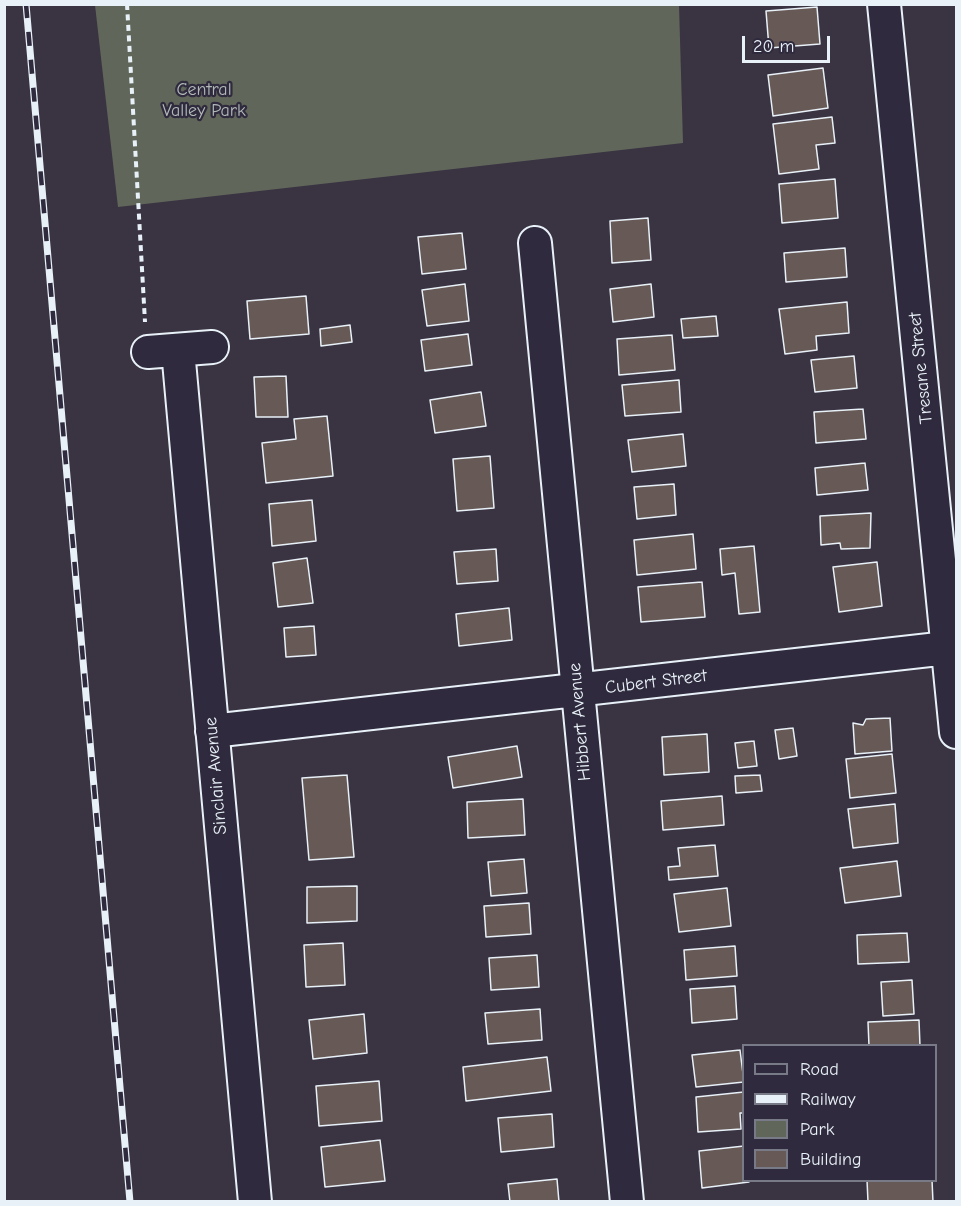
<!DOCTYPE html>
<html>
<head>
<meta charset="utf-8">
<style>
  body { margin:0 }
  #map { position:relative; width:961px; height:1206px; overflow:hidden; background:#3a3342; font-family:"Comic Neue",sans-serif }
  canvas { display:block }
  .frame { position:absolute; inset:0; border:6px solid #e8f1f8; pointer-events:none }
  .legend { position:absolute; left:742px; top:1044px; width:195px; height:138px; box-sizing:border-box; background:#2f2a3d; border:2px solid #797a88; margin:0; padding:8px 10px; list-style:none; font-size:18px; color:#e8f1f8 }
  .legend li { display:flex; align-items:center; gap:12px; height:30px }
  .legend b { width:30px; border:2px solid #797a88 }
  .scale { position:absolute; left:742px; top:36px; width:88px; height:27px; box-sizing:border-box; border:3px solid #e8f1f8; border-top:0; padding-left:8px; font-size:18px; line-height:21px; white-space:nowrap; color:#e8f1f8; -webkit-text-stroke:4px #2f2a3d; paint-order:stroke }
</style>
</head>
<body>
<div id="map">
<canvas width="961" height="1206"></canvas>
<div class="frame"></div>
<ul class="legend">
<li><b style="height:8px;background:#2f2a3d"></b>Road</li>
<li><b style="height:8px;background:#e8f1f8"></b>Railway</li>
<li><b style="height:16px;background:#60675a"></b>Park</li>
<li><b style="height:16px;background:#675955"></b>Building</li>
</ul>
<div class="scale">20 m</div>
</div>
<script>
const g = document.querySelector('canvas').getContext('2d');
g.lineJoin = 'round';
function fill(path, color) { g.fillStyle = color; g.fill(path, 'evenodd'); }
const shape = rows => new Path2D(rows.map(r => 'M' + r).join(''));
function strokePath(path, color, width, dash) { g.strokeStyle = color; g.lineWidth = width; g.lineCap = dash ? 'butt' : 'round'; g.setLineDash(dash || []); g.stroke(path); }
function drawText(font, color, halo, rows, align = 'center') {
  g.font = font + ' "Comic Neue",sans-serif'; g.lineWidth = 4.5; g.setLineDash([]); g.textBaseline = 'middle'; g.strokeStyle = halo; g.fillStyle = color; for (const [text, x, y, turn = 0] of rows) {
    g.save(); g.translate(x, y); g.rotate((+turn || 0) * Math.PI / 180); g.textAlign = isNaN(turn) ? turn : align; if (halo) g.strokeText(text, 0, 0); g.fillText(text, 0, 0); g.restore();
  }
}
fill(shape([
  [95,5,679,5,683,143,118,207]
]), '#60675a');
const building = shape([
  [817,7,820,44,769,48,766,11,817,7],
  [823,68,828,108,773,116,768,75,823,68],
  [832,117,835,143,816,145,819,169,779,174,773,124,832,117],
  [835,179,838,218,782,223,779,184,835,179],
  [648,218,651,260,612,263,610,221,648,218],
  [462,233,466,269,422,274,418,237,462,233],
  [845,248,847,277,786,282,784,253,845,248],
  [465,284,469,321,427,326,422,290,465,284],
  [651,284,654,317,613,322,610,289,651,284],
  [306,296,309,334,250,339,247,301,306,296],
  [847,302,849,333,816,336,817,350,785,354,779,309,847,302],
  [716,316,718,336,683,338,681,319,716,316],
  [350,325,352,342,321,346,320,329,350,325],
  [468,334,472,365,425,371,421,340,468,334],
  [672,335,675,370,619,375,617,339,672,335],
  [854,356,857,388,815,392,811,360,854,356],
  [286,376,288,417,256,417,254,377,286,376],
  [679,380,681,412,625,416,622,385,679,380],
  [481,392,486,426,435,433,430,400,481,392],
  [863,409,866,439,816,443,814,412,863,409],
  [327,416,333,476,266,483,262,443,296,439,294,419,327,416],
  [683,434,686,466,632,472,628,440,683,434],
  [490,456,494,508,457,511,453,459,490,456],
  [865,463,868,490,817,495,815,468,865,463],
  [674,484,676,515,637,519,634,487,674,484],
  [312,500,316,541,272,546,269,504,312,500],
  [871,513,870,548,841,549,840,543,821,545,820,516,871,513],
  [693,534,696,569,637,575,634,540,693,534],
  [754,546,760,612,739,614,735,573,722,575,720,549,754,546],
  [496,549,498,581,457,584,454,552,496,549],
  [307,558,313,603,278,607,273,563,307,558],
  [877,562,882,606,839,612,833,567,877,562],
  [702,582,705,617,641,622,638,587,702,582],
  [509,608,512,640,459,646,456,614,509,608],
  [314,626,316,655,286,657,284,628,314,626],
  [890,718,892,751,855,754,853,723,863,725,866,719,890,718],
  [793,728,797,756,779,759,775,730,793,728],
  [707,734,709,772,664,775,662,737,707,734],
  [754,741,757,766,738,768,735,743,754,741],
  [517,746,522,777,453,788,448,757,517,746],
  [892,754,896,793,850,798,846,759,892,754],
  [347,775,354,857,309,860,302,778,347,775],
  [760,775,762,791,736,793,735,776,760,775],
  [722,796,724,825,663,830,661,801,722,796],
  [523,799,525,835,468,838,467,802,523,799],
  [895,804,898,843,853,848,848,809,895,804],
  [715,845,718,876,669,880,668,867,680,866,678,848,715,845],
  [524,859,527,893,491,896,488,862,524,859],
  [897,861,901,896,845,903,840,868,897,861],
  [357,886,357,921,307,923,307,887,357,886],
  [727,888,731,926,679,932,674,894,727,888],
  [529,903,531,934,486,937,484,906,529,903],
  [907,933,909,962,858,964,857,935,907,933],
  [343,943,345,985,306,987,304,945,343,943],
  [735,946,737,976,686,980,684,950,735,946],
  [537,955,539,987,491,990,489,958,537,955],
  [912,980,914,1014,883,1016,881,982,912,980],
  [735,986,737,1019,692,1023,690,989,735,986],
  [540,1009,542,1040,488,1044,485,1013,540,1009],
  [364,1014,367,1053,313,1059,309,1020,364,1014],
  [919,1020,920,1046,869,1046,868,1022,919,1020],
  [740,1050,744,1082,696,1087,692,1055,740,1050],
  [547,1057,551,1091,466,1101,463,1067,547,1057],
  [379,1081,382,1121,319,1126,316,1086,379,1081],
  [744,1092,744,1113,740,1113,741,1129,698,1132,696,1097,744,1092],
  [552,1114,554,1147,501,1152,498,1118,552,1114],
  [380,1140,385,1181,325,1187,321,1147,380,1140],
  [744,1146,744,1180,749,1182,702,1188,699,1151,744,1146],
  [557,1179,559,1202,510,1202,508,1184,557,1179],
  [867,1180,932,1180,933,1202,868,1202,867,1180]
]);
fill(building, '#675955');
strokePath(building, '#e8f1f8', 1.5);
const minor = shape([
  [884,4,956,732],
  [535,243,627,1202],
  [178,350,255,1202],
  [148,352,212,347],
  [212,731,956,647]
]);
strokePath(minor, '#e8f1f8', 36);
strokePath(shape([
  [127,4,145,322]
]), '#e8f1f8', 4, [6, 4.5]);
strokePath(minor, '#2f2a3d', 32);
const rail = shape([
  [26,4,130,1202]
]);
strokePath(rail, '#e8f1f8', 7);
strokePath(rail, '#2f2a3d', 4.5, [14]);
drawText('18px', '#b2bab9', '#2f2a3d', [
  ["Central",204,90],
  ["Valley Park",204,111]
]);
drawText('18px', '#e8f1f8', '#2f2a3d', [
  ["Tresane Street",921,368,-96],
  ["Cubert Street",656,682,-7],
  ["Hibbert Avenue",580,722,-95],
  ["Sinclair Avenue",216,776,-95]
]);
</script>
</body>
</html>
